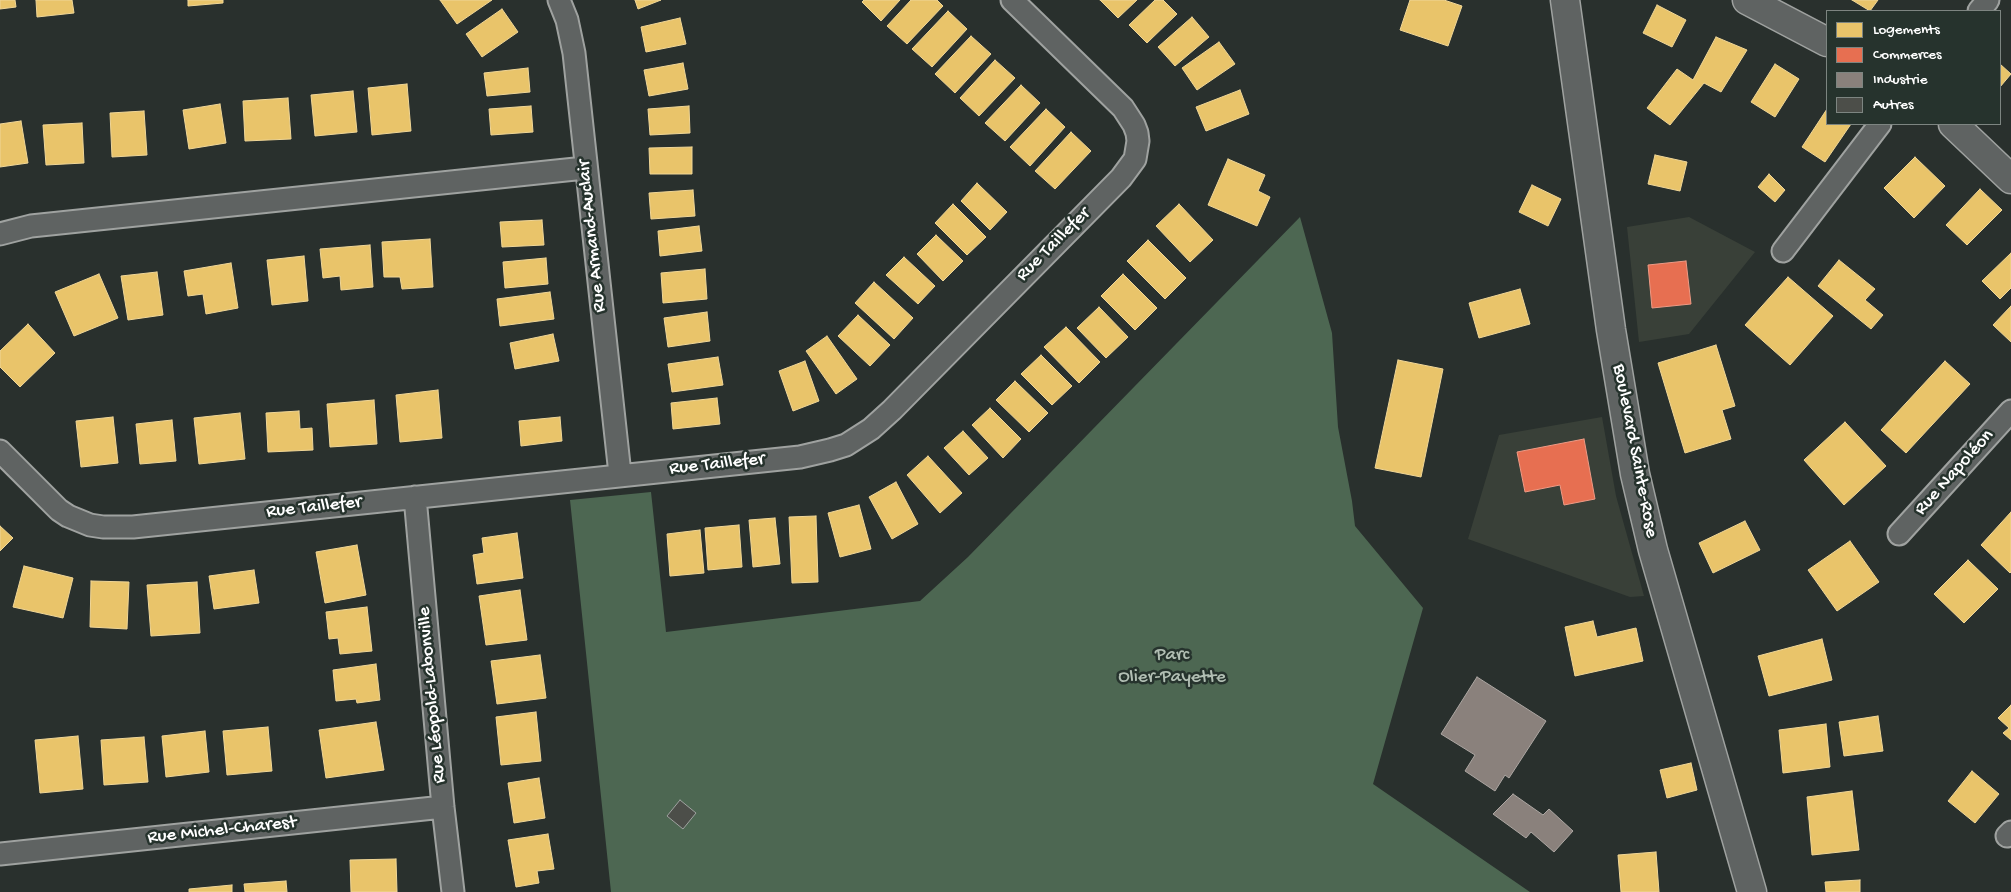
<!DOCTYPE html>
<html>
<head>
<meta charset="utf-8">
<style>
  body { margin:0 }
  #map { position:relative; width:2011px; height:892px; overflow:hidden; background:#29302d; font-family:"Gochi Hand",sans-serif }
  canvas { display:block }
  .legend { position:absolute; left:1826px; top:10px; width:175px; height:115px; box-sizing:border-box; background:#26332d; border:1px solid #7d8581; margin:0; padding:6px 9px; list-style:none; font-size:15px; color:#fff }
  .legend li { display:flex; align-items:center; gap:10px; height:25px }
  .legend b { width:25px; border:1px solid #7d8581 }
</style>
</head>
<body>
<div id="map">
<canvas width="2011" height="892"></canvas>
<ul class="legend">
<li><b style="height:14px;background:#e9c46a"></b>Logements</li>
<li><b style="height:14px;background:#e76f51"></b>Commerces</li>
<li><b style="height:14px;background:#8a817c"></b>Industrie</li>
<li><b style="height:14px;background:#4c4e49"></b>Autres</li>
</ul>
</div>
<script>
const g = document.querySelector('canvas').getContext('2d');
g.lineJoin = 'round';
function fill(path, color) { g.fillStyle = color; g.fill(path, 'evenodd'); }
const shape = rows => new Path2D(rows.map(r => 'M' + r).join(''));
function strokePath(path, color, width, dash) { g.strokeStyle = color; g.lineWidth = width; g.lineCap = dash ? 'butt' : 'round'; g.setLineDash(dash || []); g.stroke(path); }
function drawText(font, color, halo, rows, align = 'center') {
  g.font = font + ' "Gochi Hand",sans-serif'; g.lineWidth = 5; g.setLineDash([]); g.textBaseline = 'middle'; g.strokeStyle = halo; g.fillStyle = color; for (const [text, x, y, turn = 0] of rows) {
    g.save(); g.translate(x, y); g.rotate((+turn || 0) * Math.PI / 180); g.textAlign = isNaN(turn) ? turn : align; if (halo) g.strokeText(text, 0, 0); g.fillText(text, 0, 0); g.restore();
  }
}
fill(shape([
  [1689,217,1755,252,1689,334,1639,342,1627,227],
  [1602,417,1616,496,1644,596,1630,597,1468,539,1499,435]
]), '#394038');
fill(shape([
  [1300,217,1332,333,1338,427,1352,501,1355,526,1423,608,1373,784,1530,892,611,892,570,500,651,492,666,632,920,601,968,557]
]), '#4d6752');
const homes = shape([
  [0,0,15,0,16,7,0,9,0,0],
  [36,0,72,0,74,13,37,17,36,0],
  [188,0,223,0,223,3,188,6,188,0],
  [440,0,492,0,457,24,440,0],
  [635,0,661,0,638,9,635,0],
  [864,0,900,0,881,21,862,2,864,0],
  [911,0,937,0,943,6,907,44,887,26,911,0],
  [1100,0,1137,0,1118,18,1100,0],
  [1155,0,1163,0,1177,14,1147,43,1129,25,1155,0],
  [1410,0,1444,0,1462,6,1448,46,1400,30,1410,0],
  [1852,0,1878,0,1870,11,1852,0],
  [1657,5,1686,20,1672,47,1643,33,1657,5],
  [502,9,518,32,482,57,466,34,502,9],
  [948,11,967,29,932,67,912,49,948,11],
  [1192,17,1209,37,1175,66,1158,47,1192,17],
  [680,18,686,44,646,52,641,27,680,18],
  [971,36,991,54,955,93,935,74,971,36],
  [1716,37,1747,50,1721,92,1704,83,1670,125,1647,108,1677,69,1693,80,1716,37],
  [1219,42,1235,64,1197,90,1182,68,1219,42],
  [995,60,1015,78,979,116,960,98,995,60],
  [683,63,688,89,649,96,644,70,683,63],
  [1775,64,1799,79,1775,117,1751,102,1775,64],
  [2000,64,2011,74,2000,87,2000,64],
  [528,68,530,92,487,96,484,73,528,68],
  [407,84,411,131,372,135,368,88,407,84],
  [1021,85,1040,103,1005,141,985,123,1021,85],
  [1240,90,1249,114,1206,131,1196,107,1240,90],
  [353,91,357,132,315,136,311,95,353,91],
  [288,98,291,139,245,141,243,101,288,98],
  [220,104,226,143,189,149,183,110,220,104],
  [531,106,533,132,491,135,489,109,531,106],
  [689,106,690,133,650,135,648,109,689,106],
  [1046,109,1065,127,1030,166,1010,147,1046,109],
  [1827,109,1827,124,1851,124,1825,162,1802,147,1827,109],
  [144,111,147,155,112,157,110,113,144,111],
  [21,121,28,163,0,167,0,124,21,121],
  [82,123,84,163,46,165,43,125,82,123],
  [1071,132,1091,151,1055,189,1035,171,1071,132],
  [692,147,692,174,650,174,649,148,692,147],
  [1655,155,1687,162,1680,191,1648,184,1655,155],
  [1915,157,1945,186,1914,218,1884,188,1915,157],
  [1228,159,1265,175,1258,191,1270,197,1257,226,1208,205,1228,159],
  [1769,174,1785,190,1775,202,1758,187,1769,174],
  [977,183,1007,212,990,230,961,201,977,183],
  [1532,185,1561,199,1548,226,1519,212,1532,185],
  [1980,189,2002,210,1967,245,1946,225,1980,189],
  [693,190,695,216,651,219,649,193,693,190],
  [953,204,986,237,967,255,935,223,953,204],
  [1179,204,1213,240,1190,262,1156,226,1179,204],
  [542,220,544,245,502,247,500,222,542,220],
  [699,226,702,251,660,256,658,231,699,226],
  [936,235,963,261,943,281,917,254,936,235],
  [430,239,433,287,402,289,400,277,384,277,382,242,430,239],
  [1148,240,1186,278,1165,299,1127,261,1148,240],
  [370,245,373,287,341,290,340,276,323,278,320,249,370,245],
  [2011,253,2011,288,2000,299,1982,281,2011,253],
  [304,256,308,301,272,305,267,260,304,256],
  [904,257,935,286,918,304,886,275,904,257],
  [546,258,548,284,505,288,503,262,546,258],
  [1839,260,1875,289,1865,300,1883,315,1871,329,1818,286,1839,260],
  [231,263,238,308,206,314,203,294,188,296,184,271,231,263],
  [705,269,707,299,663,303,661,273,705,269],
  [157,272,163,315,128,320,121,276,157,272],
  [99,274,118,318,74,336,55,292,99,274],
  [1123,274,1157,308,1135,330,1101,296,1123,274],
  [1788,277,1833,316,1790,365,1745,325,1788,277],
  [874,282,913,318,894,339,855,303,874,282],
  [1520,289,1530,324,1479,338,1469,303,1520,289],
  [550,292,554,319,500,326,497,299,550,292],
  [2011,306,2011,342,1993,325,2011,306],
  [1099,307,1128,337,1106,358,1077,328,1099,307],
  [707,312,710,341,668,347,664,318,707,312],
  [858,315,890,345,870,366,838,336,858,315],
  [28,324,55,353,20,387,0,367,0,351,28,324],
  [1066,327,1100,362,1079,383,1044,347,1066,327],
  [553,334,559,361,515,369,510,343,553,334],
  [827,336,857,379,836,394,806,351,827,336],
  [1716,345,1735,406,1722,410,1731,439,1685,453,1658,363,1716,345],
  [1041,355,1072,386,1052,405,1021,374,1041,355],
  [718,357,723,385,672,392,668,364,718,357],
  [1398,360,1443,369,1421,477,1375,468,1398,360],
  [805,361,819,401,793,411,779,371,805,361],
  [1945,361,1970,384,1906,453,1881,430,1945,361],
  [1015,381,1048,413,1029,432,996,400,1015,381],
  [438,390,442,438,400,442,396,395,438,390],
  [717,398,720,424,673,429,671,403,717,398],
  [374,400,377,444,330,447,327,404,374,400],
  [990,408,1021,439,1003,458,972,425,990,408],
  [299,411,300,429,312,428,313,450,268,452,266,413,299,411],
  [240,413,245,459,199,464,194,418,240,413],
  [113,417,118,463,81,467,76,421,113,417],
  [560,417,562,441,521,446,519,421,560,417],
  [172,420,176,461,140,464,136,424,172,420],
  [1845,422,1886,466,1844,505,1804,460,1845,422],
  [963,431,988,458,969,475,944,448,963,431],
  [928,456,962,493,940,513,907,475,928,456],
  [896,482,918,524,892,539,869,497,896,482],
  [859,505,871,549,840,557,828,513,859,505],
  [2011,512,2011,572,2010,573,1981,545,2011,512],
  [816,516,818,582,792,583,789,517,816,516],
  [775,518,780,564,753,567,749,520,775,518],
  [1745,521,1760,550,1713,573,1699,543,1745,521],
  [739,525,742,567,708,570,705,528,739,525],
  [0,526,13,538,0,551,0,526],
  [700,530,704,573,670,576,667,534,700,530],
  [517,533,523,578,477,584,473,555,484,553,482,538,517,533],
  [1850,541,1879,582,1837,611,1808,570,1850,541],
  [357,545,366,595,325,603,316,552,357,545],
  [1968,560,1998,589,1964,623,1934,594,1968,560],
  [24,566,73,578,63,618,13,607,24,566],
  [254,570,259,603,214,609,209,576,254,570],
  [91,581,129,582,127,629,90,627,91,581],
  [197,582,200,633,151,636,147,585,197,582],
  [520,590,527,640,486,645,479,596,520,590],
  [367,607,372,651,340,654,338,638,329,639,326,612,367,607],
  [1593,621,1597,637,1636,628,1643,661,1575,676,1565,627,1593,621],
  [1822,639,1832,680,1769,696,1758,656,1822,639],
  [540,655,546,698,497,704,491,661,540,655],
  [376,664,380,700,357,703,356,699,336,701,333,670,376,664],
  [2011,705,2011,740,2003,733,2009,728,1998,718,2011,705],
  [536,712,541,761,501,765,496,717,536,712],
  [1878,716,1883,751,1844,756,1839,722,1878,716],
  [376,722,384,770,326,778,319,730,376,722],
  [1826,724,1830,767,1783,773,1779,730,1826,724],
  [268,727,272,771,227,775,223,731,268,727],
  [205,731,209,772,166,777,162,736,205,731],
  [78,736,83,789,40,793,35,740,78,736],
  [144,737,148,782,104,785,101,740,144,737],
  [1691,763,1697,790,1667,798,1660,770,1691,763],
  [1972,771,1999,794,1975,823,1948,801,1972,771],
  [539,778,545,818,514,823,508,783,539,778],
  [1852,791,1859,850,1812,855,1807,797,1852,791],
  [548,834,554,869,537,871,539,883,516,887,508,840,548,834],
  [1656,852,1659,892,1621,892,1618,855,1656,852],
  [396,859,397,892,351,892,350,860,396,859],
  [1860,880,1860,892,1826,892,1825,882,1860,880],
  [286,881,287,892,245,892,244,884,286,881],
  [232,885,232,892,189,892,189,889,232,885]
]);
fill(homes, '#e9c46a');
strokePath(homes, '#f0d697', 1);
const shops = shape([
  [1686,261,1691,304,1652,308,1648,265,1686,261],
  [1584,439,1595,499,1564,505,1560,485,1525,492,1517,452,1584,439]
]);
fill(shops, '#e76f51');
strokePath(shops, '#ee9a85', 1);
const industry = shape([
  [1477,677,1546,721,1509,778,1505,775,1495,791,1465,771,1475,755,1441,734,1477,677],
  [1513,794,1543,815,1549,809,1573,831,1554,852,1531,832,1526,838,1493,814,1513,794]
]);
fill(industry, '#8a817c');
strokePath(industry, '#ada7a3', 1);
const building = shape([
  [680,800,696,813,683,829,667,816,680,800]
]);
fill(building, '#4c4e49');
strokePath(building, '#9fa2a0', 1);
const street = shape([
  [559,0,567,20,574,53,620,474],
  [1979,11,1988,0],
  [0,234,31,226,585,168],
  [1783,251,1880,124],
  [0,451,59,510,68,516,90,525,103,527,133,527,800,457,830,450,846,445,871,429,892,410,1121,178,1135,159,1138,141,1137,133,1134,125,1123,108,1012,0],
  [415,497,443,807,453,892],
  [1899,534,2011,411],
  [2007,836,2011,832],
  [0,854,443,807]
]);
const secondary = shape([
  [1565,0,1611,330,1635,474,1653,550,1752,892],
  [1747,0,1827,42],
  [1953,124,2011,179]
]);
strokePath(street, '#9fa2a0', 25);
strokePath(secondary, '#9fa2a0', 31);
strokePath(street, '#5f6362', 21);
strokePath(secondary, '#5f6362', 28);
drawText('19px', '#fff', '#26332d', [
  ["Rue Armand-Auclair",593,236,-96],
  ["Rue Taillefer",1054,245,-45],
  ["Boulevard Sainte-Rose",1634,451,79],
  ["Rue Taillefer",717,465,-6],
  ["Rue Napoléon",1955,473,-48],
  ["Rue Taillefer",314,508,-6],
  ["Rue Léopold-Labonville",433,695,-95],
  ["Rue Michel-Charest",222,831,-6]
]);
drawText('19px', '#b2bfb4', '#26332d', [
  ["Parc",1172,656],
  ["Olier-Payette",1172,678]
]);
</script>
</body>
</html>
